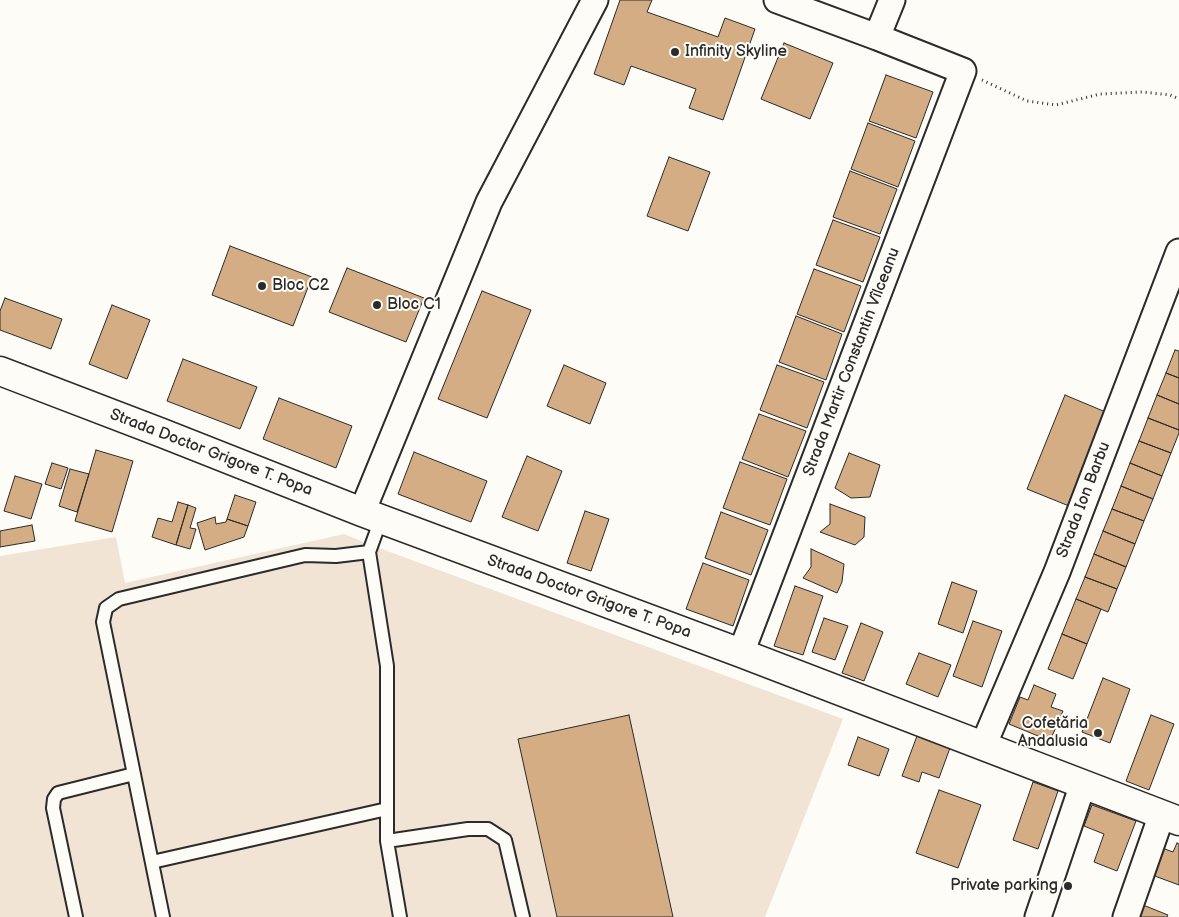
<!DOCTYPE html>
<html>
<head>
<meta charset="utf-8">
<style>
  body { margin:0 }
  canvas { display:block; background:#fdfcf7 }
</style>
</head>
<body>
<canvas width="1179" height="917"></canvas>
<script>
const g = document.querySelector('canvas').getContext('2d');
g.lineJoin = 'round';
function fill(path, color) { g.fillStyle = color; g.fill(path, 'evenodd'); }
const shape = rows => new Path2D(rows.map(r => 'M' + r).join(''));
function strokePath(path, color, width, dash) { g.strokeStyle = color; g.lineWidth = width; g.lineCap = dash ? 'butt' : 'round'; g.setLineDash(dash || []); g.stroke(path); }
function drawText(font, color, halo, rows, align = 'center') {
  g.font = font + ' "Balsamiq Sans",sans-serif'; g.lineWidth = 4; g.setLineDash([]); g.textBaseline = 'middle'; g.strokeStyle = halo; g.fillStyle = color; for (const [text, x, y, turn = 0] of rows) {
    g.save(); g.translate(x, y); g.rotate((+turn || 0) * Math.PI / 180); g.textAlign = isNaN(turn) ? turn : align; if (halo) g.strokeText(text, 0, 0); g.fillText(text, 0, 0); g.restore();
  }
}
fill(shape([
  [344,534,371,545,843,719,765,917,0,917,0,556,116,537,125,583]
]), '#f1e4d5');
const building = shape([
  [620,0,652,0,647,12,718,37,725,18,755,29,723,120,689,108,696,89,631,66,624,85,594,74,620,0],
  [784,43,833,63,810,119,761,99,784,43],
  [886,75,933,92,916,138,869,121,886,75],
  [868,123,915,141,898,187,851,169,868,123],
  [669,157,710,172,688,231,647,216,669,157],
  [850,171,897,189,880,234,833,217,850,171],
  [833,220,880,237,863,282,816,265,833,220],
  [230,246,312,277,293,326,212,295,230,246],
  [347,268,424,298,406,342,329,312,347,268],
  [814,269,861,286,844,332,797,314,814,269],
  [482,291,531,310,487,418,438,399,482,291],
  [5,298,62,319,51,349,0,330,0,311,5,298],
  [112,305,150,320,127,379,89,364,112,305],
  [796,316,842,334,826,380,779,362,796,316],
  [1175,350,1179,351,1179,378,1166,373,1175,350],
  [183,359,257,387,240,429,167,401,183,359],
  [564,365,606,383,590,424,547,406,564,365],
  [777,365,824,382,807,428,760,410,777,365],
  [1166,373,1179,378,1179,404,1157,395,1166,373],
  [1065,395,1108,413,1069,506,1027,489,1065,395],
  [1157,395,1179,404,1179,430,1148,418,1157,395],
  [279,398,352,426,336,468,263,439,279,398],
  [759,414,806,431,788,477,742,459,759,414],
  [1148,418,1179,430,1179,433,1171,453,1139,441,1148,418],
  [1139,441,1171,453,1162,476,1130,463,1139,441],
  [96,450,133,461,112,532,75,521,96,450],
  [414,452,487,481,471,522,398,494,414,452],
  [849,453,880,465,870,497,851,498,835,488,849,453],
  [527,456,562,471,538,531,502,517,527,456],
  [740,462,787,479,770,525,723,508,740,462],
  [52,463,68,468,61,489,45,484,52,463],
  [1130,463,1162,476,1153,499,1121,486,1130,463],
  [70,469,89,474,77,512,59,506,70,469],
  [15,476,42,484,31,519,4,511,15,476],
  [1121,486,1153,499,1144,521,1112,509,1121,486],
  [235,495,256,502,248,526,227,519,235,495],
  [178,502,188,505,176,545,152,537,158,518,172,522,178,502],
  [830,504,865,517,864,537,855,545,820,532,830,524,830,504],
  [188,505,196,508,190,528,196,529,190,549,176,545,188,505],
  [1112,509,1144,521,1135,544,1103,531,1112,509],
  [585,511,609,519,591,571,567,563,585,511],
  [721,512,768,530,751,575,705,558,721,512],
  [215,517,216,524,226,522,227,519,248,526,244,537,205,550,197,523,215,517],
  [32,525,35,541,0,547,0,531,32,525],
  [1103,531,1135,544,1126,567,1094,554,1103,531],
  [811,549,844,564,842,582,837,593,803,578,811,567,811,549],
  [1094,554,1126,567,1117,589,1085,577,1094,554],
  [703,563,749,580,733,626,686,609,703,563],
  [1085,577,1117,589,1108,612,1076,599,1085,577],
  [952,582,977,591,963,633,938,624,952,582],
  [795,586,823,596,803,655,774,646,795,586],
  [1076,599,1101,609,1087,644,1062,634,1076,599],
  [824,618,848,626,835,660,812,652,824,618],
  [973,621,1002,631,982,687,953,676,973,621],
  [861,623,883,632,864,681,842,673,861,623],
  [1062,634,1087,644,1073,679,1048,669,1062,634],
  [919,653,951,665,938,697,906,684,919,653],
  [1103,678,1130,689,1110,743,1082,732,1103,678],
  [1034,685,1056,694,1051,707,1063,711,1050,741,1009,724,1020,697,1028,700,1034,685],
  [629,715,673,917,557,917,518,739,629,715],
  [1151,715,1174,724,1149,790,1126,781,1151,715],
  [917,736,950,748,939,778,922,772,919,782,902,776,917,736],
  [858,737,889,749,879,776,848,765,858,737],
  [1033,782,1058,791,1038,849,1013,840,1033,782],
  [939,790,981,805,958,868,916,853,939,790],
  [1092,805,1136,821,1117,871,1094,862,1104,834,1084,826,1092,805],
  [1177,843,1179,844,1179,885,1152,875,1162,848,1173,852,1177,843],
  [1143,905,1168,915,1167,917,1138,917,1143,905]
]);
fill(building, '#d4ad85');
strokePath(building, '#2b2b2b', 1);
const service = shape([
  [369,552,381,519],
  [387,841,468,829,488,829,505,840,523,917],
  [152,862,387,809],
  [76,917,53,808,54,799,58,793,134,774],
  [163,917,103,622,106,608,119,599,305,555,336,556,369,552,387,666,387,841,400,917]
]);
const minor = shape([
  [877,37,892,0],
  [362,512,489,202,595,0],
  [741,653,963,71,877,37,777,0],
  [983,746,1057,572,1179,252],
  [1038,917,1083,784],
  [1126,917,1162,814]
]);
const tertiary = shape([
  [0,371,162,433,362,512,741,653,1179,821]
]);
strokePath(service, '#2b2b2b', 16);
strokePath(minor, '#2b2b2b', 29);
strokePath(tertiary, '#2b2b2b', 31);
strokePath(shape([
  [982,80,1027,101,1056,105,1100,94,1143,92,1170,95,1179,99]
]), '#2b2b2b', 3, [1, 4]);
strokePath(service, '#fdfcf7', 12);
strokePath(minor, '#fdfcf7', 25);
strokePath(tertiary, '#fdfcf7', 28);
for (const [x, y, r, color] of [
  [675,52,5,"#2b2b2b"],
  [262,286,5,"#2b2b2b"],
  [377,305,5,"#2b2b2b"],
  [1098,733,5,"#2b2b2b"],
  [1068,886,5,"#2b2b2b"]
]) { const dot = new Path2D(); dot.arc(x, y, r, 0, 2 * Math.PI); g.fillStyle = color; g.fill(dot); strokePath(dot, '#fdfcf7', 2); }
drawText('16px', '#2b2b2b', '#fdfcf7', [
  ["Infinity Skyline",685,52],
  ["Bloc C2",272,286],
  ["Bloc C1",387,305],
  ["Cofetăria",1088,724,"right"],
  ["Andalusia",1088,742,"right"],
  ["Private parking",1058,886,"right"]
], 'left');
drawText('16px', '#2b2b2b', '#fdfcf7', [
  ["Strada Martir Constantin Vîlceanu",852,362,-69],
  ["Strada Doctor Grigore T. Popa",211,453,21],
  ["Strada Ion Barbu",1084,500,-69],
  ["Strada Doctor Grigore T. Popa",589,597,20]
]);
</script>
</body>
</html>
